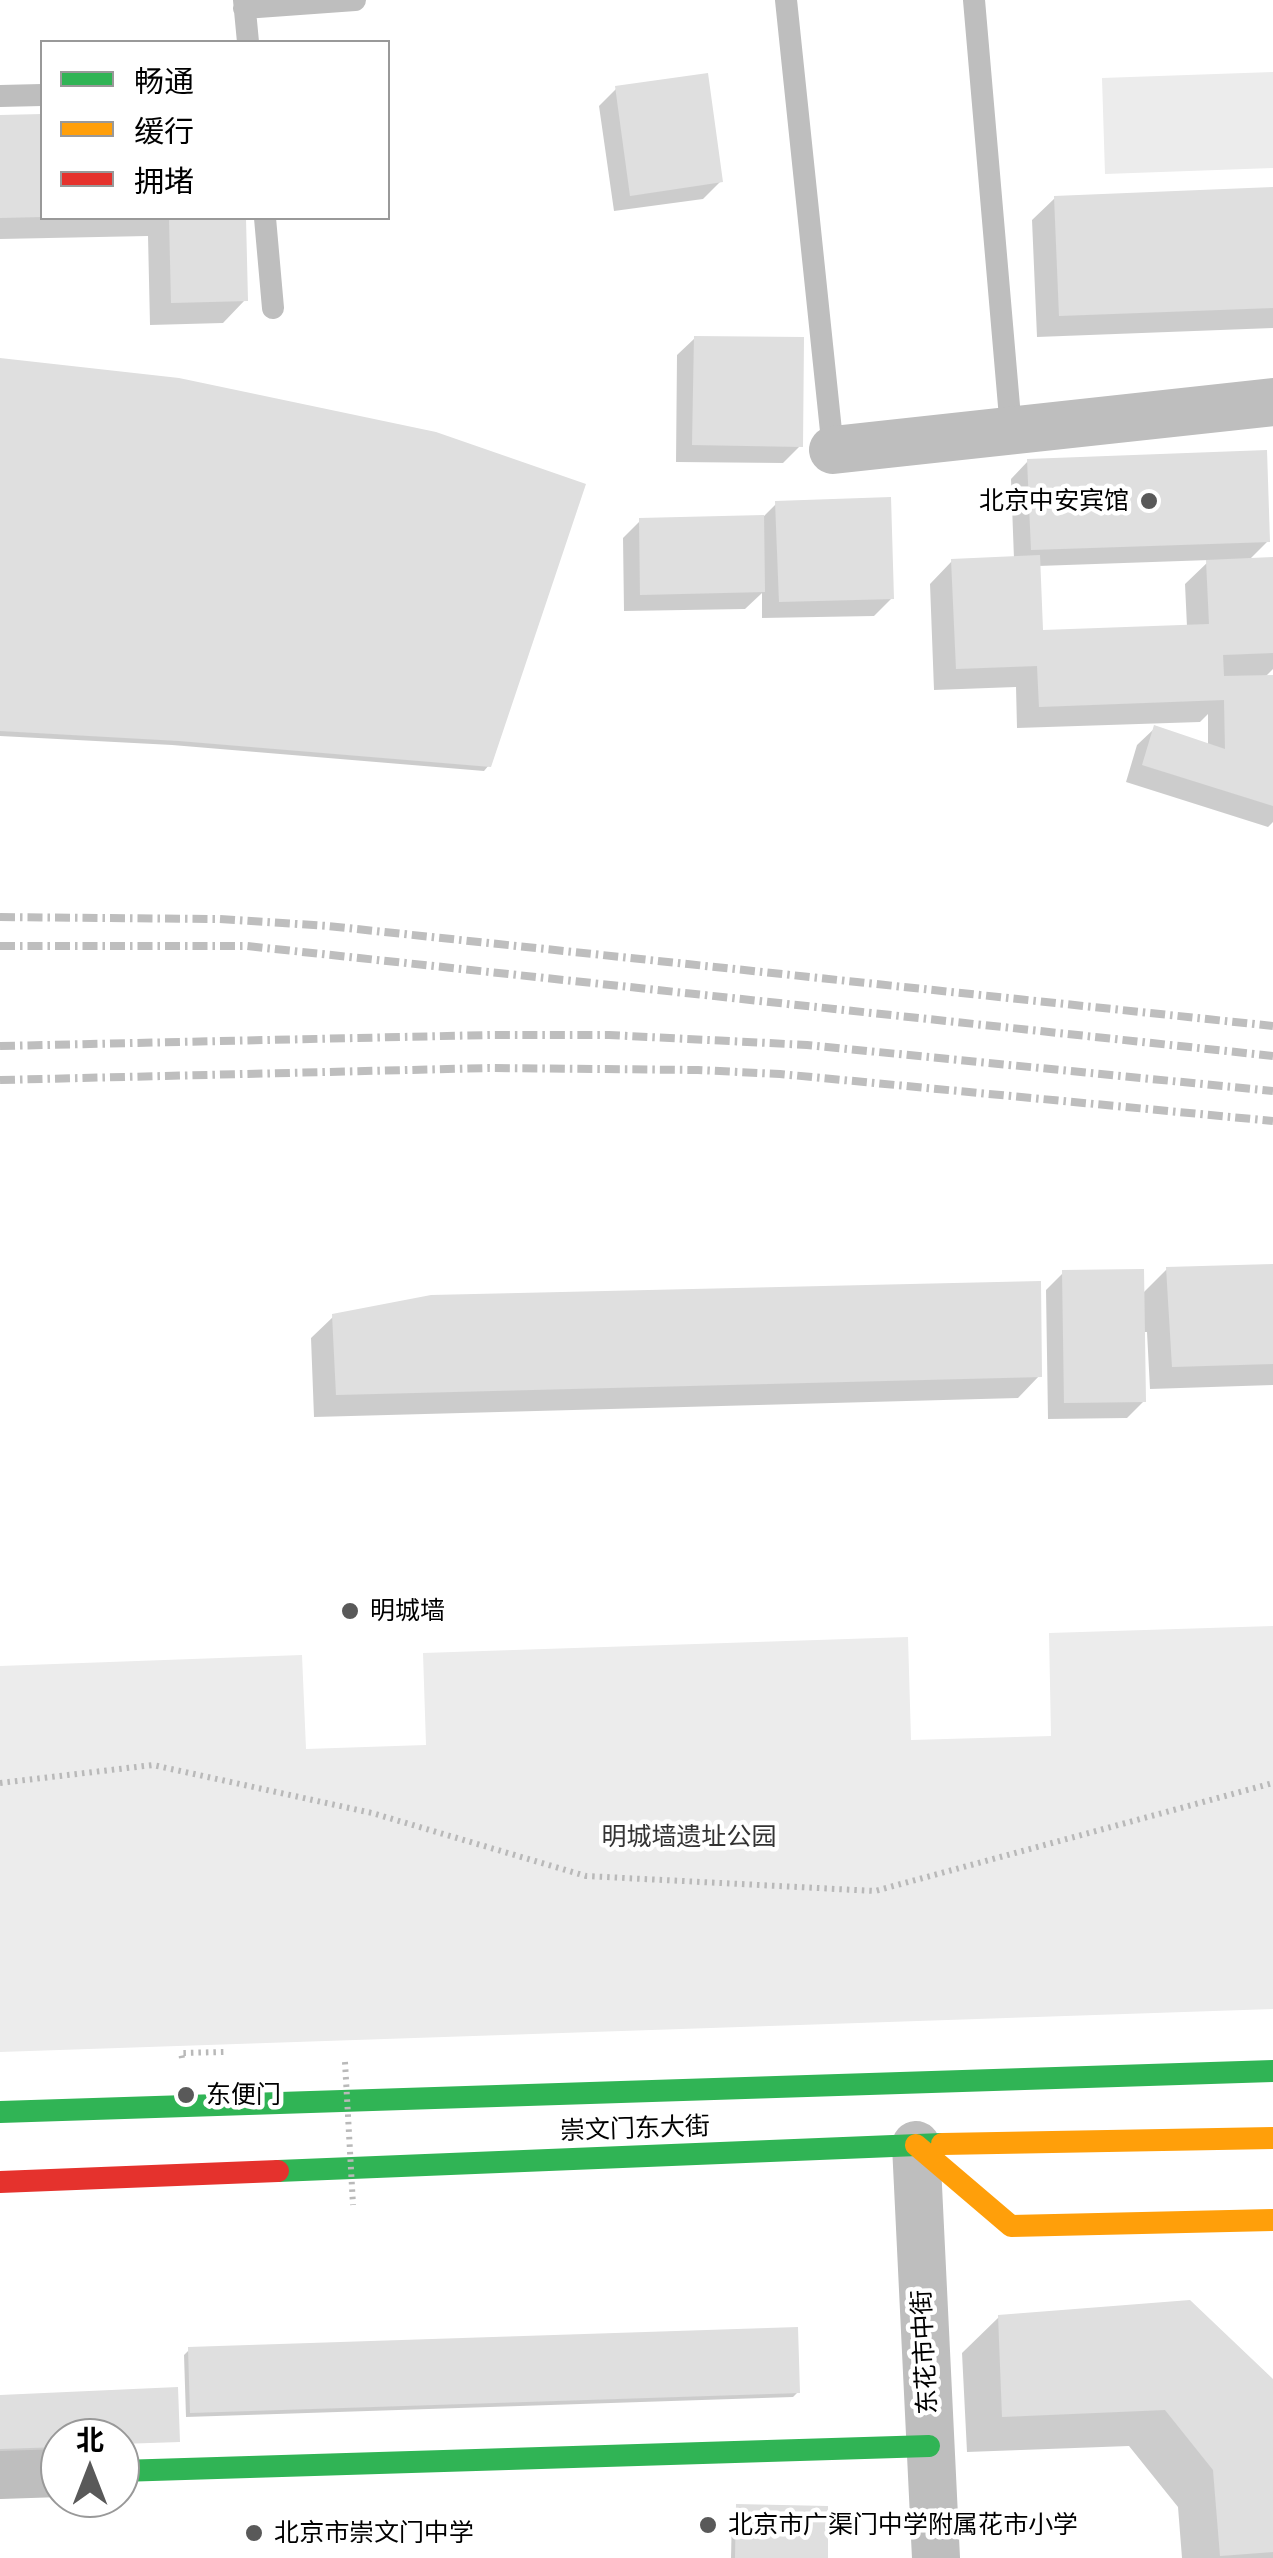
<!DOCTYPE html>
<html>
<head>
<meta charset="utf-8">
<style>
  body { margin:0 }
  #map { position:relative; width:1273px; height:2558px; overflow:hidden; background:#fff; font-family:"Public Sans","Noto Sans SC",sans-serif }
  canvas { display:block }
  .legend { position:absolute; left:40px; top:40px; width:350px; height:180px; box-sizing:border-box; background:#fff; border:2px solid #999; margin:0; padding:12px 18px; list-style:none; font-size:30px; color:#000 }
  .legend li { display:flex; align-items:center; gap:20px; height:50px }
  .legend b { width:50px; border:2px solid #999 }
  .north { position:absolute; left:40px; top:2418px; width:100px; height:100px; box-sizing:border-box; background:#fff; border:2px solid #999; border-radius:50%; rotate:0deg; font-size:28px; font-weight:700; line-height:40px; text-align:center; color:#000 }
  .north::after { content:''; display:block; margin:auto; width:35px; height:45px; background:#595959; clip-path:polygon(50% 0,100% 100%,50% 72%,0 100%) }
</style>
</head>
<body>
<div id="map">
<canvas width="1273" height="2558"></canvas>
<ul class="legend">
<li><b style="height:12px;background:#30b455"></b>畅通</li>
<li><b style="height:12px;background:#ff9f0a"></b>缓行</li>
<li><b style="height:12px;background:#e5322d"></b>拥堵</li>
</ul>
<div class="north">北</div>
</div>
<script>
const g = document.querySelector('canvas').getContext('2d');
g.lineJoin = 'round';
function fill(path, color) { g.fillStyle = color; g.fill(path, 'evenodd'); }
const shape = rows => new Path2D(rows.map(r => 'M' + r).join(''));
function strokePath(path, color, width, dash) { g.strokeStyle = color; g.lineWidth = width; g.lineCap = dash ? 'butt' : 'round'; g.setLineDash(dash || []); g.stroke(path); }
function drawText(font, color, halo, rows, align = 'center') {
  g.font = font + ' "Public Sans","Noto Sans SC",sans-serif'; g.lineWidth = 9; g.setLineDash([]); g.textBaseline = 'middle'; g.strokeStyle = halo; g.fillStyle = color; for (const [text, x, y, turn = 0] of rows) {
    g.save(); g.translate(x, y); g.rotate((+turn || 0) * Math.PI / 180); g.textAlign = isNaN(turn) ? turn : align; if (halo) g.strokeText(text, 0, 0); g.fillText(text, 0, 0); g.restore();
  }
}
fill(shape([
  [1273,72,1273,168,1105,174,1102,78],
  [1273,1626,1273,2009,0,2052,0,1666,302,1655,306,1749,426,1745,423,1653,908,1637,911,1740,1051,1736,1049,1633]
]), '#ececec');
fill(shape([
  [616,89,721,181,703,199,614,211,599,106],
  [42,116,42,218,243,218,245,300,223,323,150,325,148,236,0,239,0,117],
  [1273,190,1273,328,1037,337,1032,220,1055,198],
  [695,338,800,446,783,463,676,462,677,355],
  [0,360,489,765,484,771,172,745,0,736],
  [1028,461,1268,541,1249,560,1273,559,1273,669,1265,677,1273,677,1273,822,1268,827,1126,782,1137,745,1155,728,1208,746,1208,714,1200,722,1017,728,1016,687,934,690,930,584,952,561,1014,559,1011,479],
  [1210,560,1185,584,1187,627,1041,633,1038,566],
  [777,503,892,598,874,616,762,618,762,593,745,609,624,611,623,538,640,521,762,518],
  [1273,1266,1273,1385,1150,1389,1147,1332,1143,1332,1144,1401,1127,1418,1048,1419,1046,1290,1063,1273,1142,1294,1167,1269],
  [334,1316,1040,1375,1018,1398,314,1417,311,1338],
  [999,2317,1273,2383,1273,2558,1182,2558,1178,2507,1129,2446,967,2452,962,2353],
  [189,2350,798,2392,793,2397,186,2417,184,2355],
  [0,2397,120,2438,60,2438,60,2451,0,2453],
  [737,2507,825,2558,731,2558,732,2512]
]), '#0003');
fill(shape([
  [708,73,723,182,630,196,615,86],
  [42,114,42,217,0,218,0,115],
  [1273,187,1273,308,1059,316,1054,196],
  [169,218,246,218,248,301,171,303],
  [694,336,804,337,803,447,692,445],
  [0,358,179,378,436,432,586,484,491,767,179,741,0,731],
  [1267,450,1270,542,1031,550,1027,459],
  [891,497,894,599,779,602,775,501],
  [764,515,765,592,640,595,639,518],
  [1040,555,1043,630,1209,624,1206,560,1273,557,1273,653,1223,655,1224,676,1273,675,1273,806,1142,765,1154,725,1225,749,1224,700,1039,707,1037,666,956,669,951,559],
  [1273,1264,1273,1364,1172,1367,1166,1267],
  [1144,1269,1146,1402,1064,1403,1062,1270],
  [1041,1281,1042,1377,336,1395,332,1314,431,1295],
  [1190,2300,1273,2379,1273,2552,1220,2556,1213,2470,1165,2410,1002,2417,998,2315],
  [798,2327,800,2393,190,2413,188,2347],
  [178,2387,180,2442,120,2444,120,2438,60,2438,60,2447,0,2449,0,2395],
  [736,2504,828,2506,828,2558,735,2558]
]), '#dfdfdf');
strokePath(shape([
  [0,1783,153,1765,372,1813,586,1876,875,1891,1273,1783],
  [182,2058,181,2053,224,2052]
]), '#b9b9b9', 6, [2.5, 5]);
strokePath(shape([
  [244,0,248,42],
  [786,0,833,450],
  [974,0,1011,429],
  [244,8,355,0],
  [0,96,42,95],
  [265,218,273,308]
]), '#bebebe', 22);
strokePath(shape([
  [833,450,1273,402],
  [916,2145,936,2558],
  [0,2475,60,2473]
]), '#bebebe', 48);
strokePath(shape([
  [0,2112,1273,2071],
  [278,2171,942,2144],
  [120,2471,929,2446]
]), '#30b455', 22);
strokePath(shape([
  [942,2144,1273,2138],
  [916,2145,1011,2226,1273,2220]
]), '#ff9f0a', 22);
strokePath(shape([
  [0,2182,278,2171]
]), '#e5322d', 22);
strokePath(shape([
  [0,917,219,919,328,926,1273,1026],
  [0,946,247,946,1273,1056],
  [0,1046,490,1035,609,1035,807,1045,1273,1091],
  [0,1080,489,1068,698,1070,780,1074,1273,1121]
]), '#bebebe', 8, [15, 5, 2.5, 5]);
strokePath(shape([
  [345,2062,353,2205]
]), '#b9b9b9', 6, [2.5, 5]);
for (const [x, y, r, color] of [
  [1149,501,10,"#595959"],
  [350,1611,10,"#595959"],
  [186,2095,10,"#595959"],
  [708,2525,10,"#595959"],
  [254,2533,10,"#595959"]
]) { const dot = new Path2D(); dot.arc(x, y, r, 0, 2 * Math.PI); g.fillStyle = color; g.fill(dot); strokePath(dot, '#fff', 4); }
drawText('25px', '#000', '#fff', [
  ["北京中安宾馆",1129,501,"right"],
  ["明城墙",370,1611],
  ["东便门",206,2095],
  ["北京市广渠门中学附属花市小学",728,2525],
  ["北京市崇文门中学",274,2533]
], 'left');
drawText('25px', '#333', '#fff', [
  ["明城墙遗址公园",689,1837]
]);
drawText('25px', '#000', '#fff', [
  ["崇文门东大街",635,2129,-2],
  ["东花市中街",925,2352,-93]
]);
</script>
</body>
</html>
